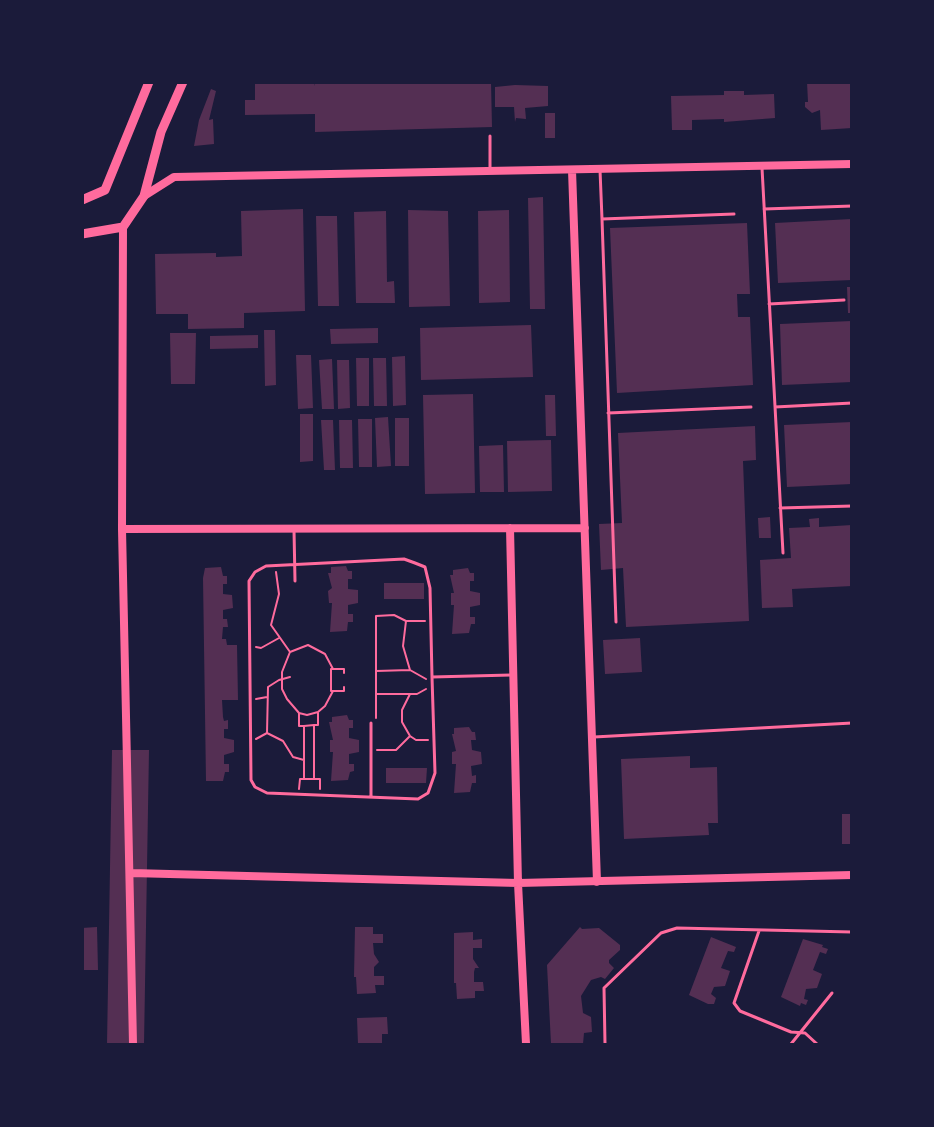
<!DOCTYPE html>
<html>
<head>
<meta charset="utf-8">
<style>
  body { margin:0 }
  #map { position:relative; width:934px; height:1127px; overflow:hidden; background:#1b1b3a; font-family:Karla,sans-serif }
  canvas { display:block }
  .frame { position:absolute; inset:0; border:84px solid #1b1b3a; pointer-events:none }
</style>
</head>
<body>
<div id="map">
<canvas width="934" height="1127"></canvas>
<div class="frame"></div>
</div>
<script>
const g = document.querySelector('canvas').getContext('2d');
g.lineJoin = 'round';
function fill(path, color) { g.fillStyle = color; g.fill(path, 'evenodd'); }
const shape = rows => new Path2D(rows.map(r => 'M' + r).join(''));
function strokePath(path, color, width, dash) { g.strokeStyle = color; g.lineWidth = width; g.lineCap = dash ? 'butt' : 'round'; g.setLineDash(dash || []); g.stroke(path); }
fill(shape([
  [255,82,313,82,315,86,314,82,491,82,492,127,315,132,315,114,245,115,245,100,255,100],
  [807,82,852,82,852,128,821,130,820,110,812,113,805,107,805,102,808,102],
  [515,85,548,86,548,106,525,108,526,119,516,118,515,122,514,107,495,107,495,87],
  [211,89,216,91,209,120,213,119,214,144,194,146,199,120],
  [724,91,744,91,744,95,774,94,775,118,724,122,724,119,692,120,692,130,672,130,671,96,724,95],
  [545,113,555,113,555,138,545,138],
  [543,197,545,309,530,309,528,198],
  [303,209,305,311,244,313,244,328,188,329,188,314,156,314,155,254,216,253,216,257,242,256,241,211],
  [408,210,448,211,450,306,409,307],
  [509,210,510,302,479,303,478,211],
  [386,211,387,282,394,281,395,303,356,303,354,212],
  [316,216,337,216,339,306,318,306],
  [852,219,852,280,778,283,775,223],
  [747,223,750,294,737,294,738,317,750,317,753,385,617,393,610,228],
  [847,287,852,287,852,313,848,313],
  [852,321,852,382,782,385,780,324],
  [531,325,533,377,421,380,420,328],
  [378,328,378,343,331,344,330,329],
  [264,330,275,330,276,385,265,386],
  [170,333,196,333,195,384,171,384],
  [258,335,258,348,210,349,210,336],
  [296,355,311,355,313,408,298,409],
  [405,356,406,405,393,406,392,357],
  [356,358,369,358,369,406,357,406],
  [373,358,386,358,387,406,374,406],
  [332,359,334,409,322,409,319,360],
  [337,360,349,360,350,408,338,409],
  [473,394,475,493,425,494,423,395],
  [545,395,555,395,556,436,546,436],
  [300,414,313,414,313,461,300,462],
  [388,417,391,466,377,467,375,418],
  [395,418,409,418,409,466,395,466],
  [358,419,372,419,372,467,359,467],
  [321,420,333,420,335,470,324,470],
  [339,420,352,420,353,468,340,468],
  [852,422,852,484,787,487,784,425],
  [755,426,756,460,743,461,749,621,626,627,623,568,601,570,599,524,622,523,618,433],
  [551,440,552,491,508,492,507,441],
  [503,445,504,492,480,492,479,446],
  [770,517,771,538,759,538,758,518],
  [819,518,819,527,852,525,852,586,792,589,793,607,762,608,760,560,791,558,789,528,810,527,809,519],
  [346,566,348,571,352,571,352,579,348,579,348,589,358,590,358,603,348,605,348,614,353,614,353,622,348,622,347,631,330,632,332,603,329,603,328,591,332,588,328,573,331,573,331,567],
  [221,567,223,576,227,576,227,584,223,584,223,594,232,595,233,608,223,610,223,619,227,619,228,627,223,627,222,639,226,639,227,645,237,645,238,700,222,700,223,717,224,721,228,720,228,729,224,729,224,738,234,740,234,752,224,755,224,764,229,764,229,772,225,772,223,781,206,781,203,578,205,568],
  [468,568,470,573,474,573,474,581,470,581,470,591,480,593,480,605,470,607,470,617,475,617,475,624,471,624,469,633,452,634,454,605,451,605,451,593,454,593,450,575,453,575,453,570],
  [384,583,424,583,424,599,384,599],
  [640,638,642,672,605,674,603,640],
  [347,715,349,720,353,720,353,728,349,728,349,738,359,740,359,752,349,754,349,764,354,764,354,771,350,772,348,780,331,781,333,752,330,752,330,740,333,740,329,722,332,722,332,717],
  [469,727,472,732,475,732,476,740,471,740,472,750,481,752,482,764,471,766,472,776,476,775,476,783,472,783,470,792,454,793,456,764,452,764,452,752,456,751,452,734,454,734,454,728],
  [112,750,149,750,144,1044,107,1044],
  [690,756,690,768,717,767,718,823,708,823,709,835,624,839,621,759],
  [386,768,427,768,426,783,386,783],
  [842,814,852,814,852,844,842,844],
  [97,927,98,970,82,970,82,928],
  [355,927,373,927,373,934,383,934,383,943,373,943,374,954,379,962,374,967,374,976,384,976,384,985,375,985,376,993,357,994,356,977,354,977],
  [580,927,582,929,599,928,620,945,620,950,609,960,609,963,614,968,605,979,601,977,591,980,581,996,583,1013,591,1017,592,1032,584,1033,583,1044,551,1044,547,965],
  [473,932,473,940,482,939,482,948,473,948,473,959,479,968,475,968,474,972,474,982,483,982,484,991,475,991,475,998,457,999,456,983,454,983,454,933],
  [711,937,736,947,734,952,728,951,721,968,730,971,725,986,714,987,711,994,716,998,714,1004,708,1004,689,995],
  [803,939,823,945,822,947,828,949,826,954,820,952,813,970,822,974,817,988,806,989,804,999,808,1000,806,1005,801,1003,800,1006,781,997],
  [387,1017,388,1034,382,1034,382,1044,358,1044,357,1018]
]), '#542f53');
strokePath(shape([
  [276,572,279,594,271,625,290,652],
  [406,621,403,646,410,670],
  [256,647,261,648,279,638],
  [333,669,325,654,308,645,290,652,282,672,282,689,287,699,299,713,307,715,318,712,325,706,333,691],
  [376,671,410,670,426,679],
  [290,677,279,680,268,687,267,733,283,741,293,757,304,760],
  [344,687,344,691,331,691,331,669,344,669,344,673],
  [376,694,417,694,426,689],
  [410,694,402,710,402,722,410,736,416,740,428,740],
  [256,699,267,697],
  [299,713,299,726,304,726],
  [376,718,376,616,394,615,406,621,425,621],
  [314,725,318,725,318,713],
  [256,739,267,733],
  [377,750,396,750,410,736],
  [304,779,304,726,314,725,314,779],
  [299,789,300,779,320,779,320,789]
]), '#ff6b9d', 2);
strokePath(shape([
  [490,136,490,170],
  [762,168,783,553],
  [600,170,602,219],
  [764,209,852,206],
  [769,304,844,300],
  [775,407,852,403],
  [608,413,751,407],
  [780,508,852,506],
  [294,530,295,581],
  [616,622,602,219,734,214],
  [432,677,435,773,428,793,418,799,267,793,255,787,251,780,249,581,255,572,266,566,404,559,415,563,425,567,430,588,432,677,511,675],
  [594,737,852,723],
  [371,797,371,723],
  [759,931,734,1003,740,1011,791,1032,805,1033,817,1044],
  [605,1044,604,988,661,933,677,928,852,932],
  [791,1044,832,993]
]), '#ff6b9d', 3);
strokePath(shape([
  [572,170,597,882],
  [144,196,174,177,852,164],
  [123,227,122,529,133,1044],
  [510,528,518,883,526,1044],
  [122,529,585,528],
  [131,873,518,883,852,875]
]), '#ff6b9d', 8);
strokePath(shape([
  [82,200,105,190,149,82],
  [82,234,123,227,144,196,161,132,183,82]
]), '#ff6b9d', 9);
</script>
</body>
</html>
